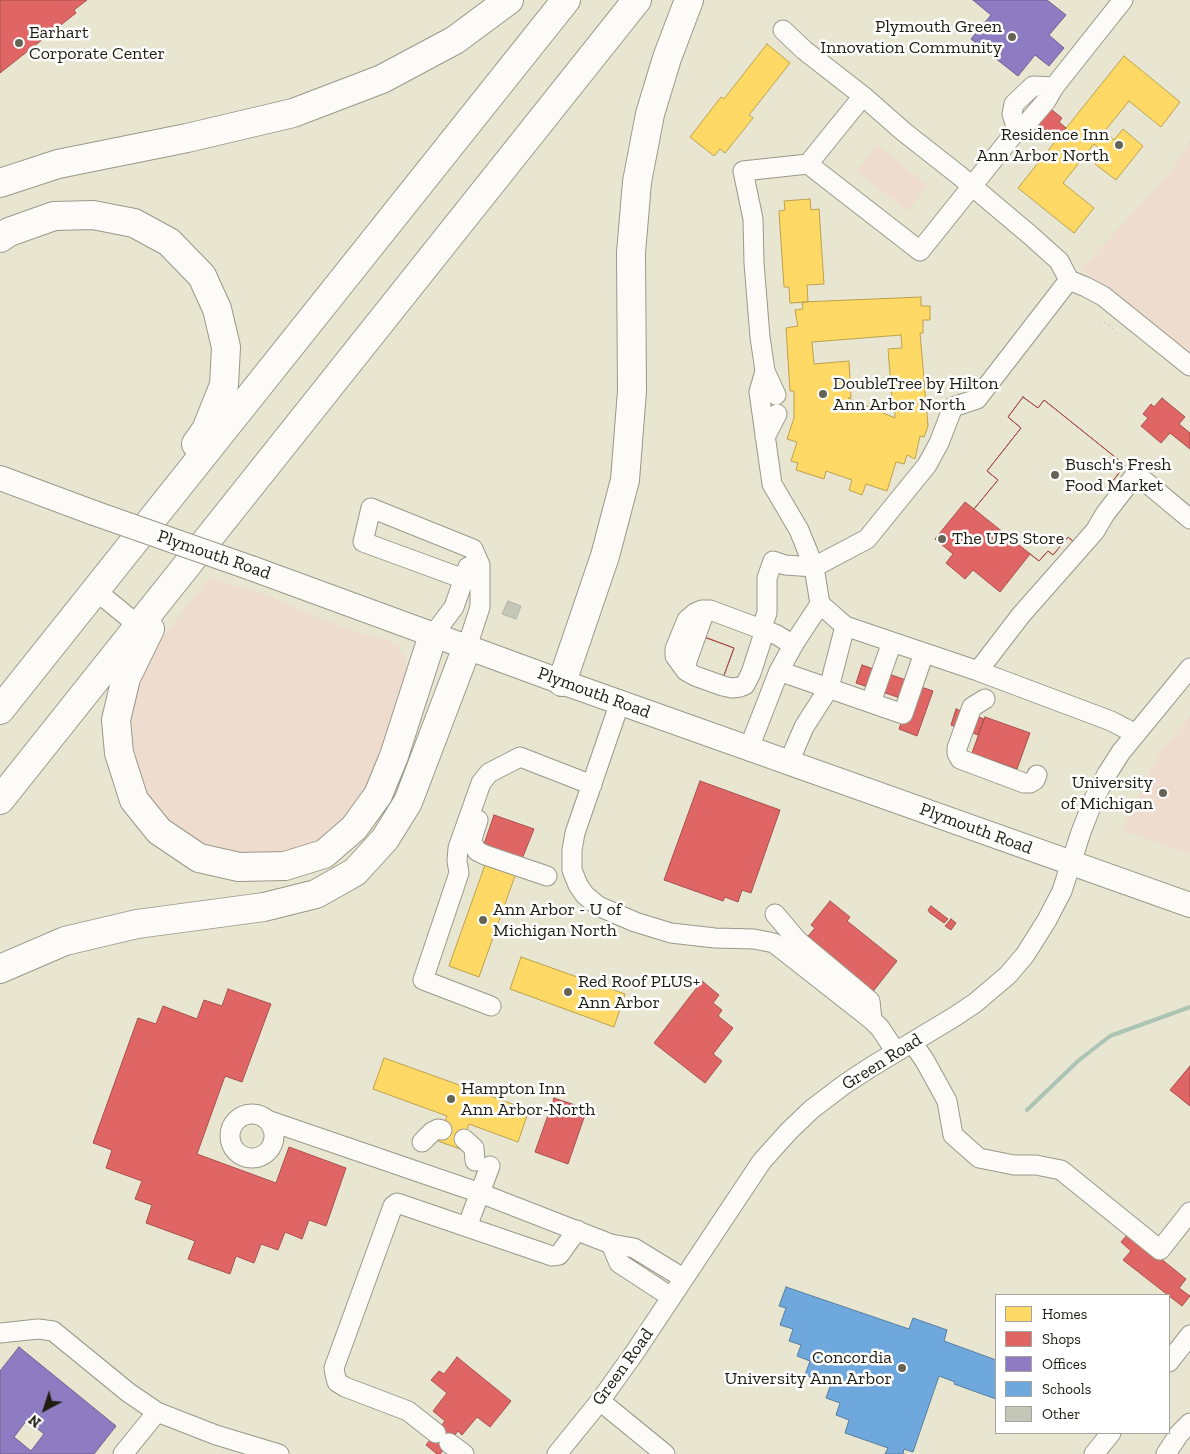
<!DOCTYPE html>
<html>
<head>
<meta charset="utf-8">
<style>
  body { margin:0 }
  #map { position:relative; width:1190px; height:1454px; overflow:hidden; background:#e8e5d1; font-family:"Zilla Slab",serif }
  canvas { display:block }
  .legend { position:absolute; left:995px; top:1294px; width:175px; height:140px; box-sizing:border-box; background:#fff; border:1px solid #a5a59f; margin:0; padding:6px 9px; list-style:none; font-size:15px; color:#1f1d10 }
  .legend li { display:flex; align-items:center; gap:10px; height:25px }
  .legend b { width:25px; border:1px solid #a5a59f }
  .north { position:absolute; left:20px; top:1384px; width:50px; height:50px; -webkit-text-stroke:4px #fff; paint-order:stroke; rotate:220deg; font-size:14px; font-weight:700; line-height:20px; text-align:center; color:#1f1d10 }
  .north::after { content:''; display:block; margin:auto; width:18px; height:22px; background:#1f1d10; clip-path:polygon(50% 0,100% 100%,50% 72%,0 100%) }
</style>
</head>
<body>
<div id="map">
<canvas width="1190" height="1454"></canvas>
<ul class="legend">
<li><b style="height:14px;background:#ffd966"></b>Homes</li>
<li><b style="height:14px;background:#e06666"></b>Shops</li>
<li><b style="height:14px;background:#8e7cc3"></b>Offices</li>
<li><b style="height:14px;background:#6fa8dc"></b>Schools</li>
<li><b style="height:14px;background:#c4c6b8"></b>Other</li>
</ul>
<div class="north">N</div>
</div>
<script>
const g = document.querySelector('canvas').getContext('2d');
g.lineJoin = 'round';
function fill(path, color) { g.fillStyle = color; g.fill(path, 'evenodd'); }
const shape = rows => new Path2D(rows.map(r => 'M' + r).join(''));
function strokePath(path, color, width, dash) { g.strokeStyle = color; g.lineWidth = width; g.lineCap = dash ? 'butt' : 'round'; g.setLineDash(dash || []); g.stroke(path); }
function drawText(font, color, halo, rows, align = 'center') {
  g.font = font + ' "Zilla Slab",serif'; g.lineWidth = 5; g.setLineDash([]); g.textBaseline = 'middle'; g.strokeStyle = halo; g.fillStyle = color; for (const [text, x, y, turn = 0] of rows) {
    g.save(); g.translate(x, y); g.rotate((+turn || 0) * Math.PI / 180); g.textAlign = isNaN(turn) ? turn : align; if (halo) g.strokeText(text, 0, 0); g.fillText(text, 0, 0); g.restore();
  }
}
fill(shape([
  [1190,140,1190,358,1081,269,1169,174],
  [877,145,928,186,907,211,857,171],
  [209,578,267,595,312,615,356,632,389,641,399,647,407,661,409,669,406,683,370,782,356,807,327,838,295,853,254,862,207,850,168,827,143,796,122,728,134,674],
  [1190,716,1190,854,1122,830,1158,755]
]), '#eedccf');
const homes = shape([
  [767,44,790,63,749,115,753,118,725,153,720,149,714,156,690,137,721,97,724,99,767,44],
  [1124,56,1180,102,1161,127,1129,101,1104,132,1114,140,1123,129,1143,146,1116,180,1095,164,1104,153,1094,144,1063,183,1094,208,1074,233,1018,188,1124,56],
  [810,199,811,210,819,209,824,284,807,285,808,302,790,303,789,287,784,287,779,211,785,210,784,201,810,199],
  [921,297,921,306,930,306,930,320,923,320,923,333,920,333,928,426,924,437,920,436,915,459,907,455,904,464,896,462,887,491,866,484,862,495,849,490,852,480,826,471,824,479,796,470,798,463,791,461,797,442,787,439,794,418,794,391,790,391,786,328,798,326,795,310,803,309,802,302,921,297],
  [901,335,902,348,888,349,893,410,895,409,895,418,848,398,851,398,849,361,814,364,812,342,901,335],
  [486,862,516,873,479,977,449,966,486,862],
  [521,957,625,994,614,1027,510,989,521,957],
  [384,1058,529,1110,518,1142,469,1124,460,1149,438,1141,447,1116,373,1089,384,1058]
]);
fill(homes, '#ffd966');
strokePath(homes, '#bca14c', 1);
const shops = shape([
  [0,0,87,0,74,10,76,13,0,73,0,0],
  [1047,106,1062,118,1059,122,1066,128,1059,136,1052,130,1049,133,1035,121,1047,106],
  [1023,397,1038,408,1044,400,1125,465,1106,490,1112,494,1074,542,1068,537,1053,555,1048,551,1039,561,1030,554,1000,592,973,570,965,579,946,563,953,554,935,539,965,502,974,509,998,480,987,471,1021,428,1008,417,1023,397],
  [1023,397,1038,408,1044,400,1125,465,1106,490,1112,494,1074,542,1068,537,1053,555,1048,551,1039,561,974,509,998,480,987,471,1021,428,1008,417,1023,397],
  [1162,398,1185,417,1179,424,1190,433,1190,449,1170,433,1161,443,1141,426,1148,418,1143,414,1151,404,1154,407,1162,398],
  [687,631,734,648,723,678,691,667,687,631],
  [702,636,734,648,723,678,691,667,702,636],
  [862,665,909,681,903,699,856,683,862,665],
  [915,685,933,691,917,736,899,729,915,685],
  [956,709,984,719,978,735,951,725,956,709],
  [985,717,1030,733,1017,769,972,753,985,717],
  [700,781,780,810,751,893,742,890,738,902,725,897,723,901,664,880,700,781],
  [494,815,534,829,520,864,483,847,494,815],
  [830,901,850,917,847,921,897,961,871,994,804,941,815,928,811,925,830,901],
  [931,906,948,919,944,923,930,913,928,910,931,906],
  [951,919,956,923,951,930,945,926,951,919],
  [702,981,719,995,713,1003,722,1010,718,1016,733,1028,713,1054,722,1061,705,1083,654,1043,702,981],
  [228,989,271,1004,242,1082,225,1076,197,1154,276,1183,289,1147,346,1168,326,1226,309,1220,302,1239,285,1232,278,1250,261,1244,254,1263,236,1256,230,1274,188,1259,195,1241,146,1223,152,1205,135,1199,142,1181,106,1168,112,1150,93,1143,138,1018,156,1024,163,1006,197,1019,204,1000,222,1006,228,989],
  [1190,1066,1190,1106,1170,1090,1190,1066],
  [554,1098,587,1109,568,1164,535,1152,554,1098],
  [1129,1233,1186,1279,1179,1288,1190,1296,1182,1306,1123,1260,1131,1251,1121,1242,1129,1233],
  [457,1357,511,1401,490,1427,477,1417,462,1435,458,1431,440,1454,437,1454,426,1445,445,1421,433,1411,447,1393,431,1380,439,1371,444,1374,457,1357]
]);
fill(shops, '#e06666');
strokePath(shops, '#a6504c', 1);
const offices = shape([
  [973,0,1047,0,1066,15,1049,35,1064,48,1049,66,1035,55,1018,76,971,39,991,15,973,0],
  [19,1347,116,1426,94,1454,0,1454,0,1371,19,1347],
  [27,1420,44,1434,31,1451,14,1437,27,1420]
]);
fill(offices, '#8e7cc3');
strokePath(offices, '#6d608d', 1);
const schools = shape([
  [786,1287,909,1329,913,1318,947,1330,944,1341,996,1360,996,1399,954,1384,955,1382,939,1376,913,1452,904,1449,903,1454,885,1454,888,1448,845,1433,849,1420,836,1415,840,1403,826,1398,831,1384,805,1375,810,1361,797,1356,801,1345,789,1341,793,1329,780,1325,786,1308,779,1306,786,1287]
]);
fill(schools, '#6fa8dc');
strokePath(schools, '#577e9f', 1);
strokePath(shape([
  [1027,1110,1078,1061,1110,1036,1190,1007]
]), '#acc4b4', 4);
const building = shape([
  [508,601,521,606,516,619,502,614,508,601]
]);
fill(building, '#c4c6b8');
strokePath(building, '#b2b4a5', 1);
const minor = shape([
  [783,30,804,50,863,96],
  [1054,87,1123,0],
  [808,164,920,251,1017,130,1028,122,1046,101,1054,87,1033,86,1014,104,1012,114,1017,130],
  [765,371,776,395],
  [765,437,777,414],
  [464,579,363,542,371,508,473,549,480,565,480,607,467,647],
  [95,590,139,626],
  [845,626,978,671,1111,721,1136,734],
  [761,629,767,613,767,578,773,561,785,565,814,567,867,539,927,465,939,443,953,407,977,399,1069,280],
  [765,630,751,673,745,685,740,687,732,688,723,686,695,676,686,671,675,656,675,649,687,620,695,613,702,610,710,610,761,629,765,630,777,635,793,645],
  [433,635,454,607,468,567],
  [686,671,687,661,703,616,710,610],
  [779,671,903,714,924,653],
  [978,671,1021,615,1095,531,1105,514,1136,474,1190,519],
  [985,699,972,707,957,748,957,753,960,759,1024,783,1030,783,1035,780,1037,775],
  [620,702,575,833,572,850,572,870,578,885,585,895,598,906,635,922,671,933,715,938,754,939,774,943,872,1020,880,1028,896,1052],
  [871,702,892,642],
  [749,748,779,671,795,642,820,604,814,567,799,530,772,484,759,392,765,371,760,337,754,263,753,219,743,171,808,164,863,96,904,132,960,176,1030,235,1059,261,1069,280,1086,287,1103,296,1190,366],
  [789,762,804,727,829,688,845,626,820,604],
  [478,820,472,839,473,844,477,851,485,855,547,876],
  [775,914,797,940,870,1001,872,1020],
  [491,1006,423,980,459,873,457,861,458,848,481,783,489,773,520,757,592,785],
  [912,1042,925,1061,947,1101,953,1135,979,1158,1014,1165,1036,1165,1061,1170,1160,1250,1190,1212],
  '230 1136a22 22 0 1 1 44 0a22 22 0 1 1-44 0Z',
  [267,1120,480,1193,611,1244,634,1248,683,1278],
  [464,1139,474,1148,475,1161],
  [422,1142,432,1132,438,1129,442,1130],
  [467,1227,490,1166],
  [611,1244,619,1263,671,1297],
  [0,1333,38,1329,53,1331,129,1393,157,1412,216,1435,279,1454],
  [1169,1362,1190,1335],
  [600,1401,665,1454],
  [436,1433,408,1411,345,1387,337,1382,335,1374,334,1368,393,1206,397,1203,552,1256,559,1255,577,1230],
  [449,1443,464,1454],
  [123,1454,157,1412],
  [557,1454,600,1401,635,1352,762,1161,789,1131,812,1109,845,1084,871,1067,954,1017,975,1003,1008,975,1025,955,1047,920,1062,891,1081,832,1094,799,1107,774,1121,752,1190,668],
  [1094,1454,1111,1433],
  [1166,1454,1179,1434,1190,1423]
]);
const major = shape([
  [0,478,94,513],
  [251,568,562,682,1190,905]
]);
const highway = shape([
  [0,183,58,164,187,138,293,113,382,79,455,40,509,0],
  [0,238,9,232,54,216,93,215,134,223,169,242,202,276,217,309,226,347,224,385,206,430,196,444],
  [150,629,126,678,116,720,119,753,134,800,159,831,199,858,239,867,285,866,324,854,354,828,378,795,394,756,433,635],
  [562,682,605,556,625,480,632,391,631,253,637,182,650,114,667,58,689,0],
  [0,710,566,0],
  [0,800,637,0],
  [0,969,65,941,137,924,264,907,316,894,355,872,385,839,408,802,467,647]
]);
strokePath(minor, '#9a9889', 21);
strokePath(major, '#9a9889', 26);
strokePath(highway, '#9a9889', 30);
strokePath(shape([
  [1100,323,1102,322,1107,323,1116,333]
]), '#cecdc8', 2.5, [1, 4]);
strokePath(minor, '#fcfbf8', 19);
strokePath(major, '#fcfbf8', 24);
strokePath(highway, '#fcfbf8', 28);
const majorBridge = shape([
  [94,513,251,568]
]);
strokePath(majorBridge, '#9a9889', 26, []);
strokePath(majorBridge, '#fcfbf8', 24);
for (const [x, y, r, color] of [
  [1012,37,5,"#656354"],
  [19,43,5,"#656354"],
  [1119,145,5,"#656354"],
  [823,394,5,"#656354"],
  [1055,475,5,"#656354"],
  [942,539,5,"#656354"],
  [1163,793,5,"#656354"],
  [483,920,5,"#656354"],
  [568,992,5,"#656354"],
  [451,1099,5,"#656354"],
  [902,1368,5,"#656354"]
]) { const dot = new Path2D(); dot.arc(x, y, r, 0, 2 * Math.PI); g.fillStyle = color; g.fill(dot); strokePath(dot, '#fff', 2); }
drawText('18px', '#1f1d10', '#fff', [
  ["Plymouth Green",1002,27,"right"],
  ["Innovation Community",1002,48,"right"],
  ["Earhart",29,33],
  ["Corporate Center",29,54],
  ["Residence Inn",1109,135,"right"],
  ["Ann Arbor North",1109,156,"right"],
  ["DoubleTree by Hilton",833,384],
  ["Ann Arbor North",833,405],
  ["Busch's Fresh",1065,465],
  ["Food Market",1065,486],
  ["The UPS Store",952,539],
  ["University",1153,783,"right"],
  ["of Michigan",1153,804,"right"],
  ["Ann Arbor - U of",493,910],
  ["Michigan North",493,931],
  ["Red Roof PLUS+",578,982],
  ["Ann Arbor",578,1003],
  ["Hampton Inn",461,1089],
  ["Ann Arbor-North",461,1110],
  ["Concordia",892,1358,"right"],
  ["University Ann Arbor",892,1379,"right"]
], 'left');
drawText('18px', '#1f1d10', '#fff', [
  ["Plymouth Road",214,555,19],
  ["Plymouth Road",594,693,20],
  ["Plymouth Road",976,829,20],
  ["Green Road",882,1062,-32],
  ["Green Road",623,1367,-54]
]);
</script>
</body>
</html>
